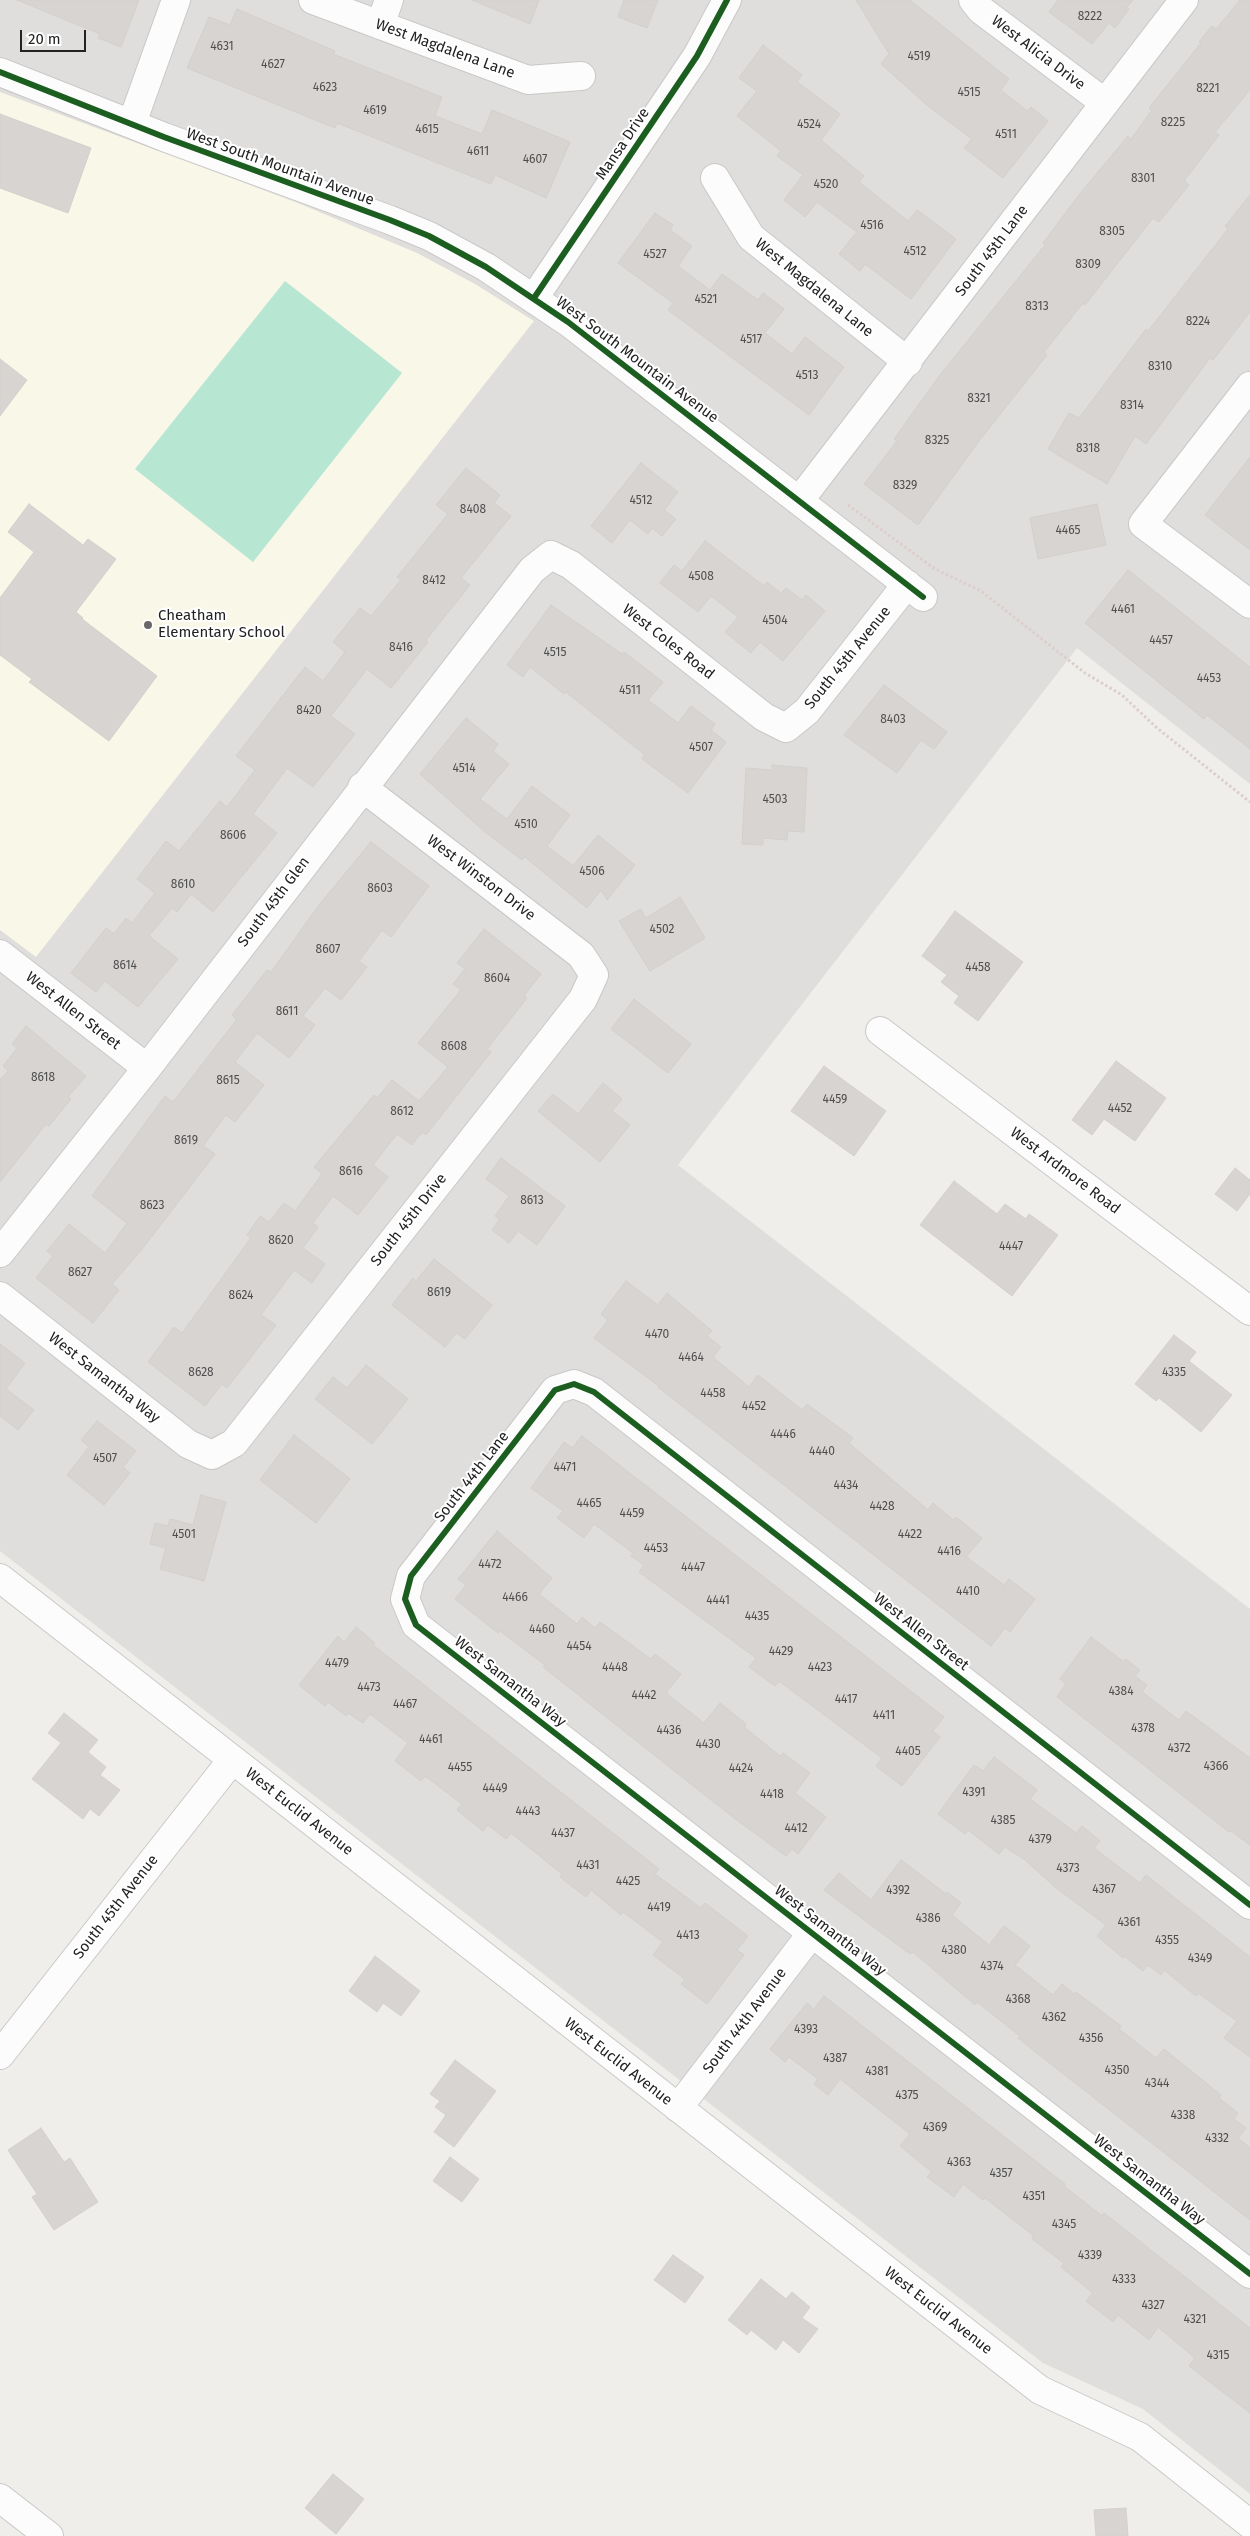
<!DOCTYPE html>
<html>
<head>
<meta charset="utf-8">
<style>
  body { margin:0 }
  #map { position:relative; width:1250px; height:2536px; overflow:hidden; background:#f0eeeb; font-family:"Fira Sans",sans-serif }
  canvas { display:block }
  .scale { position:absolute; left:20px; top:30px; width:66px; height:22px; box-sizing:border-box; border:2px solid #222; border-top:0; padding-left:6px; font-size:15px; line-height:18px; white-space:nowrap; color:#222; -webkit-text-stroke:4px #fff; paint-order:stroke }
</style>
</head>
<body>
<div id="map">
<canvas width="1250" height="2536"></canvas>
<div class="scale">20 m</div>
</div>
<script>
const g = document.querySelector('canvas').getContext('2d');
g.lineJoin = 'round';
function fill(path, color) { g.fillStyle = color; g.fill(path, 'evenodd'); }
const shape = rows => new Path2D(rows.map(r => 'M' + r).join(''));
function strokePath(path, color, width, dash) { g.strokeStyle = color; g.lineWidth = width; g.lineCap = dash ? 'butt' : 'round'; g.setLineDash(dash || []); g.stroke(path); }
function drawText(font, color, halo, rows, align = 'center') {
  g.font = font + ' "Fira Sans",sans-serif'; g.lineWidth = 4; g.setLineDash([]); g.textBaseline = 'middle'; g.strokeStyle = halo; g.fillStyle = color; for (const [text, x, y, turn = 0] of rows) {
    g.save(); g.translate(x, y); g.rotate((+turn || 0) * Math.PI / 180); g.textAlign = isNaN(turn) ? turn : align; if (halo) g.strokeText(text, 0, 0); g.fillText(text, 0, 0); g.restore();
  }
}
fill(shape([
  [0,0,1250,0,1250,784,1077,648,678,1165,1250,1609,1250,2494,1143,2409,1043,2363,0,1551]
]), '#dfdedc');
fill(shape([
  [0,92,298,203,417,253,475,284,534,321,36,957,0,930]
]), '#f8f7e8');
fill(shape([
  [285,281,402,373,253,562,135,469]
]), '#b7e6d2');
const building = shape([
  [17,0,139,0,121,47,98,38,100,34,17,0],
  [472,0,539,0,530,24,472,0],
  [624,0,658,0,647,28,618,17,624,0],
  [856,0,910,0,1009,79,1001,90,1027,111,1031,107,1048,121,1003,178,964,148,972,139,928,106,881,64,889,54,856,0],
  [1058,0,1133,0,1127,7,1129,9,1115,28,1109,23,1092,44,1049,12,1058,0],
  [1240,0,1250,0,1250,90,1215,132,1219,135,1184,181,1189,185,1159,222,1153,218,1085,305,1083,303,1044,352,1047,355,979,441,918,525,864,484,897,441,894,439,940,375,1045,245,1043,243,1078,196,1128,136,1131,139,1152,110,1149,108,1201,43,1199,42,1212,26,1216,29,1240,0],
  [237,9,335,51,333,54,442,97,435,116,482,134,492,110,570,142,546,198,495,175,491,184,337,123,335,128,187,68,209,17,230,25,237,9],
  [763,45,802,75,797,82,840,114,821,140,864,176,859,182,908,221,917,210,956,239,911,299,865,264,860,271,839,254,857,232,817,202,805,217,784,200,803,175,777,156,781,151,737,116,757,91,739,78,763,45],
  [0,114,91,148,68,213,0,188,0,114],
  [1250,195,1250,312,1213,360,1210,358,1146,444,1135,436,1107,484,1048,449,1069,413,1079,418,1146,329,1148,331,1228,229,1225,226,1250,195],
  [655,213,673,225,670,230,692,246,678,266,710,290,722,274,758,300,763,293,784,309,765,333,792,354,805,337,844,367,809,415,668,310,673,303,618,263,655,213],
  [0,359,27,380,0,416,0,359],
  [1250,457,1250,550,1205,515,1250,457],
  [641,463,678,492,664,510,676,519,662,536,652,528,648,534,630,520,612,543,591,526,641,463],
  [466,468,500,495,494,503,511,516,461,578,470,585,426,640,428,642,391,688,367,669,331,716,355,734,313,787,287,768,253,814,277,833,213,912,191,894,177,912,172,908,149,936,178,959,138,1007,105,981,96,992,71,973,106,928,114,934,126,918,132,923,155,893,137,879,166,841,179,851,220,801,227,807,255,770,236,756,305,667,323,681,345,652,333,642,360,608,371,616,401,580,397,577,448,514,436,505,466,468],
  [29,504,83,545,88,539,116,559,76,612,83,618,82,619,157,676,109,741,29,682,32,679,0,655,0,598,34,552,8,532,29,504],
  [1097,504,1106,545,1038,559,1030,518,1097,504],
  [705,541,764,586,767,582,781,593,786,588,802,600,806,595,825,611,783,661,760,642,751,653,725,632,738,617,711,596,698,612,660,583,674,565,682,571,705,541],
  [1128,570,1250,667,1250,749,1207,715,1204,719,1085,623,1128,570],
  [551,605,622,654,624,652,663,682,648,700,678,723,691,706,715,724,711,730,726,742,688,793,642,759,645,755,566,692,564,694,530,667,523,677,507,665,551,605],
  [884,685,947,732,934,749,921,740,897,773,844,735,884,685],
  [466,718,498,744,493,751,509,764,480,799,507,819,532,786,570,815,547,846,573,866,598,835,635,865,607,900,601,890,587,908,525,857,522,860,485,832,420,774,466,718],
  [772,765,807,768,804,832,788,831,787,840,763,838,763,845,742,844,746,768,772,770,772,765],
  [371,842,429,886,391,937,382,930,359,961,367,967,341,1000,325,988,303,1016,315,1025,289,1058,257,1033,235,1062,264,1085,235,1122,226,1115,203,1146,215,1154,143,1248,112,1284,119,1290,93,1323,36,1278,53,1256,47,1251,69,1224,105,1253,127,1223,92,1196,165,1096,173,1102,237,1019,232,1015,267,970,271,972,319,905,371,842],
  [680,897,705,938,650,971,619,921,641,909,646,918,680,897],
  [955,911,1023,962,978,1021,954,1003,959,996,941,982,947,975,922,956,955,911],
  [484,929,541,974,524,996,527,998,487,1049,491,1052,426,1135,422,1132,412,1145,397,1134,373,1165,388,1177,358,1215,333,1196,313,1223,318,1227,303,1248,325,1264,312,1283,294,1270,261,1315,276,1325,227,1388,222,1384,205,1406,148,1362,174,1327,182,1333,251,1238,247,1235,260,1216,269,1222,284,1203,295,1211,322,1174,314,1167,374,1095,377,1098,392,1080,419,1101,448,1067,418,1043,461,990,453,984,465,969,457,963,484,929],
  [634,999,691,1044,668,1073,611,1029,634,999],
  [26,1026,86,1076,68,1097,71,1099,49,1126,46,1124,0,1182,0,1080,8,1071,3,1066,17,1048,12,1044,26,1026],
  [1116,1061,1166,1098,1135,1141,1104,1119,1092,1135,1072,1120,1116,1061],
  [824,1066,886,1111,854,1156,791,1111,824,1066],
  [603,1083,622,1099,612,1111,630,1125,600,1162,538,1111,553,1094,578,1114,603,1083],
  [501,1158,565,1206,537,1245,518,1231,509,1243,492,1230,500,1219,495,1216,509,1196,486,1179,501,1158],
  [1235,1168,1250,1180,1250,1194,1237,1211,1215,1194,1235,1168],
  [954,1181,997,1214,1005,1204,1026,1219,1029,1214,1058,1235,1012,1296,920,1225,954,1181],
  [434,1259,492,1305,465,1339,456,1333,445,1347,392,1305,413,1278,416,1281,434,1259],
  [626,1281,658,1305,667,1293,712,1331,707,1336,721,1347,713,1357,749,1387,758,1375,802,1410,807,1404,853,1438,849,1443,928,1510,933,1503,953,1520,956,1517,982,1538,966,1557,1004,1585,1009,1579,1035,1599,1010,1632,1005,1628,991,1646,677,1402,658,1387,659,1386,594,1338,608,1320,601,1314,626,1281],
  [1174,1335,1196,1352,1189,1361,1232,1395,1201,1432,1159,1398,1156,1401,1135,1384,1174,1335],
  [0,1344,25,1363,6,1389,34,1410,18,1430,0,1416,0,1344],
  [366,1365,408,1399,372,1444,315,1399,333,1377,347,1388,366,1365],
  [97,1421,136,1451,123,1467,130,1473,104,1505,67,1475,89,1447,81,1440,97,1421],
  [294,1435,350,1479,316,1523,260,1480,294,1435],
  [582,1436,944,1717,933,1731,940,1737,902,1786,876,1766,882,1758,779,1681,775,1686,749,1667,756,1658,639,1572,644,1565,631,1556,633,1553,594,1524,584,1538,557,1518,563,1511,531,1488,564,1442,572,1448,582,1436],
  [201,1495,226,1502,204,1581,160,1569,166,1548,150,1544,155,1523,168,1526,170,1519,193,1525,201,1495],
  [497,1531,552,1578,539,1594,577,1624,582,1617,595,1628,600,1622,651,1659,655,1654,681,1674,666,1693,704,1723,720,1703,746,1724,744,1727,780,1756,783,1753,810,1773,795,1793,826,1817,798,1854,792,1849,786,1856,734,1818,543,1667,545,1665,500,1631,498,1633,455,1599,466,1585,458,1579,497,1531],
  [356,1627,375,1643,373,1645,659,1869,655,1874,701,1908,705,1903,748,1936,737,1950,744,1955,707,2004,681,1984,685,1979,653,1955,663,1942,623,1912,621,1915,591,1890,586,1897,560,1877,562,1874,511,1833,506,1839,488,1825,483,1831,457,1810,462,1804,425,1776,421,1781,395,1761,408,1743,370,1714,363,1723,348,1713,346,1716,328,1702,325,1706,299,1685,338,1636,344,1642,356,1627],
  [1091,1637,1124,1662,1126,1659,1140,1670,1135,1676,1147,1685,1142,1692,1179,1720,1186,1711,1250,1758,1250,1845,1231,1831,1229,1832,1057,1697,1066,1684,1060,1679,1091,1637],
  [64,1713,98,1740,88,1752,106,1767,100,1775,120,1790,99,1816,90,1809,83,1819,32,1779,61,1743,48,1733,64,1713],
  [994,1757,1037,1790,1030,1799,1076,1833,1082,1826,1100,1841,1094,1848,1140,1883,1146,1875,1250,1957,1250,2057,1224,2038,1237,2021,1198,1993,1196,1996,1164,1970,1161,1975,1148,1965,1143,1971,1124,1956,1123,1958,1097,1936,1106,1925,1055,1887,1025,1860,1005,1847,999,1854,968,1830,965,1834,938,1814,974,1765,983,1771,994,1757],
  [901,1860,946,1894,947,1892,961,1903,952,1915,989,1945,1004,1926,1030,1946,1015,1965,1053,1995,1062,1984,1074,1994,1076,1992,1121,2026,1119,2029,1156,2058,1164,2049,1221,2095,1219,2098,1238,2113,1234,2119,1246,2128,1238,2138,1250,2148,1250,2220,1038,2054,1018,2038,1020,2036,977,2002,975,2005,913,1952,910,1954,824,1890,839,1873,871,1900,901,1860],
  [375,1956,420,1991,401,2016,383,2003,377,2012,349,1991,375,1956],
  [824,1996,1065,2184,1064,2186,1102,2216,1104,2213,1250,2328,1250,2413,1189,2366,1195,2358,1158,2327,1149,2340,1118,2315,1113,2322,1086,2301,1093,2293,1061,2267,1064,2263,1032,2239,1034,2236,985,2198,983,2200,963,2184,954,2197,927,2177,932,2172,900,2146,910,2134,840,2079,828,2095,814,2084,818,2079,789,2057,785,2062,770,2049,807,2003,814,2009,824,1996],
  [455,2060,496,2091,454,2147,434,2132,446,2115,435,2107,440,2101,430,2094,455,2060],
  [41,2128,64,2162,70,2158,98,2202,54,2230,32,2197,37,2194,8,2150,41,2128],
  [450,2157,479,2179,462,2202,433,2181,450,2157],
  [673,2255,704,2277,685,2303,654,2280,673,2255],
  [761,2279,786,2299,792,2292,810,2307,802,2318,818,2329,799,2353,783,2340,776,2350,751,2330,747,2335,728,2320,761,2279],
  [333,2474,364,2499,336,2534,305,2508,333,2474],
  [1126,2508,1128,2536,1096,2536,1094,2510,1126,2508]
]);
fill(building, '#d7d4d2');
strokePath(building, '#d3d0cc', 1);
const minor = shape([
  [313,0,528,80,581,76],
  [973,0,981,10,1105,103],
  [380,25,389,0],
  [0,72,164,137,390,220,429,236,486,267,568,322,923,597],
  [132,123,176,0],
  [715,178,751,237,908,362],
  [534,298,697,56,727,0],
  [1250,386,1143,524,1250,604],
  [799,501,1184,0],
  [0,954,147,1068],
  [880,1031,1250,1311],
  [0,1253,147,1068,532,570,551,555,571,565,764,717,786,728,807,711,907,584],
  [0,1296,188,1444,212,1455,234,1443,583,999,594,975,581,955,362,787],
  [0,1578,1040,2390,1140,2437,1250,2524],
  [1250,1905,594,1392,574,1384,555,1390,411,1576,405,1599,416,1625,1250,2274],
  [0,2055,232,1760],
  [678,2108,812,1933],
  [0,2498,49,2536]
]);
strokePath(minor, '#c9c8c7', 30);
strokePath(shape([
  [848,505,935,569,981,591,1085,673,1122,695,1157,728,1250,802]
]), '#dccecd', 3, [2.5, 2.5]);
strokePath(minor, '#fdfcfc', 28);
strokePath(shape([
  [0,72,164,137,390,220,429,236,486,267,568,322,923,597],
  [534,298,697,56,727,0],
  [1250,1905,594,1392,574,1384,555,1390,411,1576,405,1599,416,1625,1250,2274]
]), '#1b5e20', 6);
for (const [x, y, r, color] of [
  [148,625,5,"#6a6968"]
]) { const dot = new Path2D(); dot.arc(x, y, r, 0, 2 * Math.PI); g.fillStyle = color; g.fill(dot); strokePath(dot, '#fff', 2); }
drawText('12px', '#4f4e4e', null, [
  ["8222",1090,17],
  ["4631",222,47],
  ["4519",919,57],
  ["4627",273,65],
  ["4623",325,88],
  ["8221",1208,89],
  ["4515",969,93],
  ["4619",375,111],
  ["8225",1173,123],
  ["4524",809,125],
  ["4615",427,130],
  ["4511",1006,135],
  ["4611",478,152],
  ["4607",535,160],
  ["8301",1143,179],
  ["4520",826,185],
  ["4516",872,226],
  ["8305",1112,232],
  ["4512",915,252],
  ["4527",655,255],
  ["8309",1088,265],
  ["4521",706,300],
  ["8313",1037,307],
  ["8224",1198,322],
  ["4517",751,340],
  ["8310",1160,367],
  ["4513",807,376],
  ["8321",979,399],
  ["8314",1132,406],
  ["8325",937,441],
  ["8318",1088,449],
  ["8329",905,486],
  ["4512",641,501],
  ["8408",473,510],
  ["4465",1068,531],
  ["4508",701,577],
  ["8412",434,581],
  ["4461",1123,610],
  ["4504",775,621],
  ["4457",1161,641],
  ["8416",401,648],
  ["4515",555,653],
  ["4453",1209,679],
  ["4511",630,691],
  ["8420",309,711],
  ["8403",893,720],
  ["4507",701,748],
  ["4514",464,769],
  ["4503",775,800],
  ["4510",526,825],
  ["8606",233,836],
  ["4506",592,872],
  ["8610",183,885],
  ["8603",380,889],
  ["4502",662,930],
  ["8607",328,950],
  ["8614",125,966],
  ["4458",978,968],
  ["8604",497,979],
  ["8611",287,1012],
  ["8608",454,1047],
  ["8618",43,1078],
  ["8615",228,1081],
  ["4459",835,1100],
  ["4452",1120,1109],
  ["8612",402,1112],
  ["8619",186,1141],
  ["8616",351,1172],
  ["8613",532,1201],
  ["8623",152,1206],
  ["8620",281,1241],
  ["4447",1011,1247],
  ["8627",80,1273],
  ["8619",439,1293],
  ["8624",241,1296],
  ["4470",657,1335],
  ["4464",691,1358],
  ["8628",201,1373],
  ["4335",1174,1373],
  ["4458",713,1394],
  ["4452",754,1407],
  ["4446",783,1435],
  ["4440",822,1452],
  ["4507",105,1459],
  ["4471",565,1468],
  ["4434",846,1486],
  ["4465",589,1504],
  ["4428",882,1507],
  ["4459",632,1514],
  ["4501",184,1535],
  ["4422",910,1535],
  ["4453",656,1549],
  ["4416",949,1552],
  ["4472",490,1565],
  ["4447",693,1568],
  ["4410",968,1592],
  ["4466",515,1598],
  ["4441",718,1601],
  ["4435",757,1617],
  ["4460",542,1630],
  ["4454",579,1647],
  ["4429",781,1652],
  ["4479",337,1664],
  ["4448",615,1668],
  ["4423",820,1668],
  ["4473",369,1688],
  ["4384",1121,1692],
  ["4442",644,1696],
  ["4417",846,1700],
  ["4467",405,1705],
  ["4411",884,1716],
  ["4378",1143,1729],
  ["4436",669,1731],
  ["4461",431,1740],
  ["4430",708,1745],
  ["4372",1179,1749],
  ["4405",908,1752],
  ["4366",1216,1767],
  ["4455",460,1768],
  ["4424",741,1769],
  ["4449",495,1789],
  ["4391",974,1793],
  ["4418",772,1795],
  ["4443",528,1812],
  ["4385",1003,1821],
  ["4412",796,1829],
  ["4437",563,1834],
  ["4379",1040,1840],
  ["4431",588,1866],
  ["4373",1068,1869],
  ["4425",628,1882],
  ["4367",1104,1890],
  ["4392",898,1891],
  ["4419",659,1908],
  ["4386",928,1919],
  ["4361",1129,1923],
  ["4413",688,1936],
  ["4355",1167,1941],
  ["4380",954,1951],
  ["4349",1200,1959],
  ["4374",992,1967],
  ["4368",1018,2000],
  ["4362",1054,2018],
  ["4393",806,2030],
  ["4356",1091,2039],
  ["4387",835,2059],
  ["4350",1117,2071],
  ["4381",877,2072],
  ["4344",1157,2084],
  ["4375",907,2096],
  ["4338",1183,2116],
  ["4369",935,2128],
  ["4332",1217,2139],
  ["4363",959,2163],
  ["4357",1001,2174],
  ["4351",1034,2197],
  ["4345",1064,2225],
  ["4339",1090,2256],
  ["4333",1124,2280],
  ["4327",1153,2306],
  ["4321",1195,2320],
  ["4315",1218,2356]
]);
drawText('15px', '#222', '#fff', [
  ["West Magdalena Lane",445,49,20],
  ["West Alicia Drive",1038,53,37],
  ["Mansa Drive",623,144,-56],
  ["West South Mountain Avenue",280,167,20],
  ["South 45th Lane",992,251,-53],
  ["West Magdalena Lane",814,288,39],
  ["West South Mountain Avenue",637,360,37],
  ["West Coles Road",668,642,38],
  ["South 45th Avenue",848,658,-51],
  ["West Winston Drive",481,878,37],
  ["South 45th Glen",274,902,-53],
  ["West Allen Street",73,1011,38],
  ["West Ardmore Road",1065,1171,37],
  ["South 45th Drive",409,1220,-52],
  ["West Samantha Way",104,1378,38],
  ["South 44th Lane",472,1477,-52],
  ["West Allen Street",921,1632,38],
  ["West Samantha Way",510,1682,38],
  ["West Euclid Avenue",299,1812,38],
  ["South 45th Avenue",116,1907,-52],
  ["West Samantha Way",830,1931,38],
  ["South 44th Avenue",745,2021,-53],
  ["West Euclid Avenue",618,2062,38],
  ["West Samantha Way",1149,2180,38],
  ["West Euclid Avenue",938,2311,38]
]);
drawText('15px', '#222', '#fff', [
  ["Cheatham",158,616],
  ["Elementary School",158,633]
], 'left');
</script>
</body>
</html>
